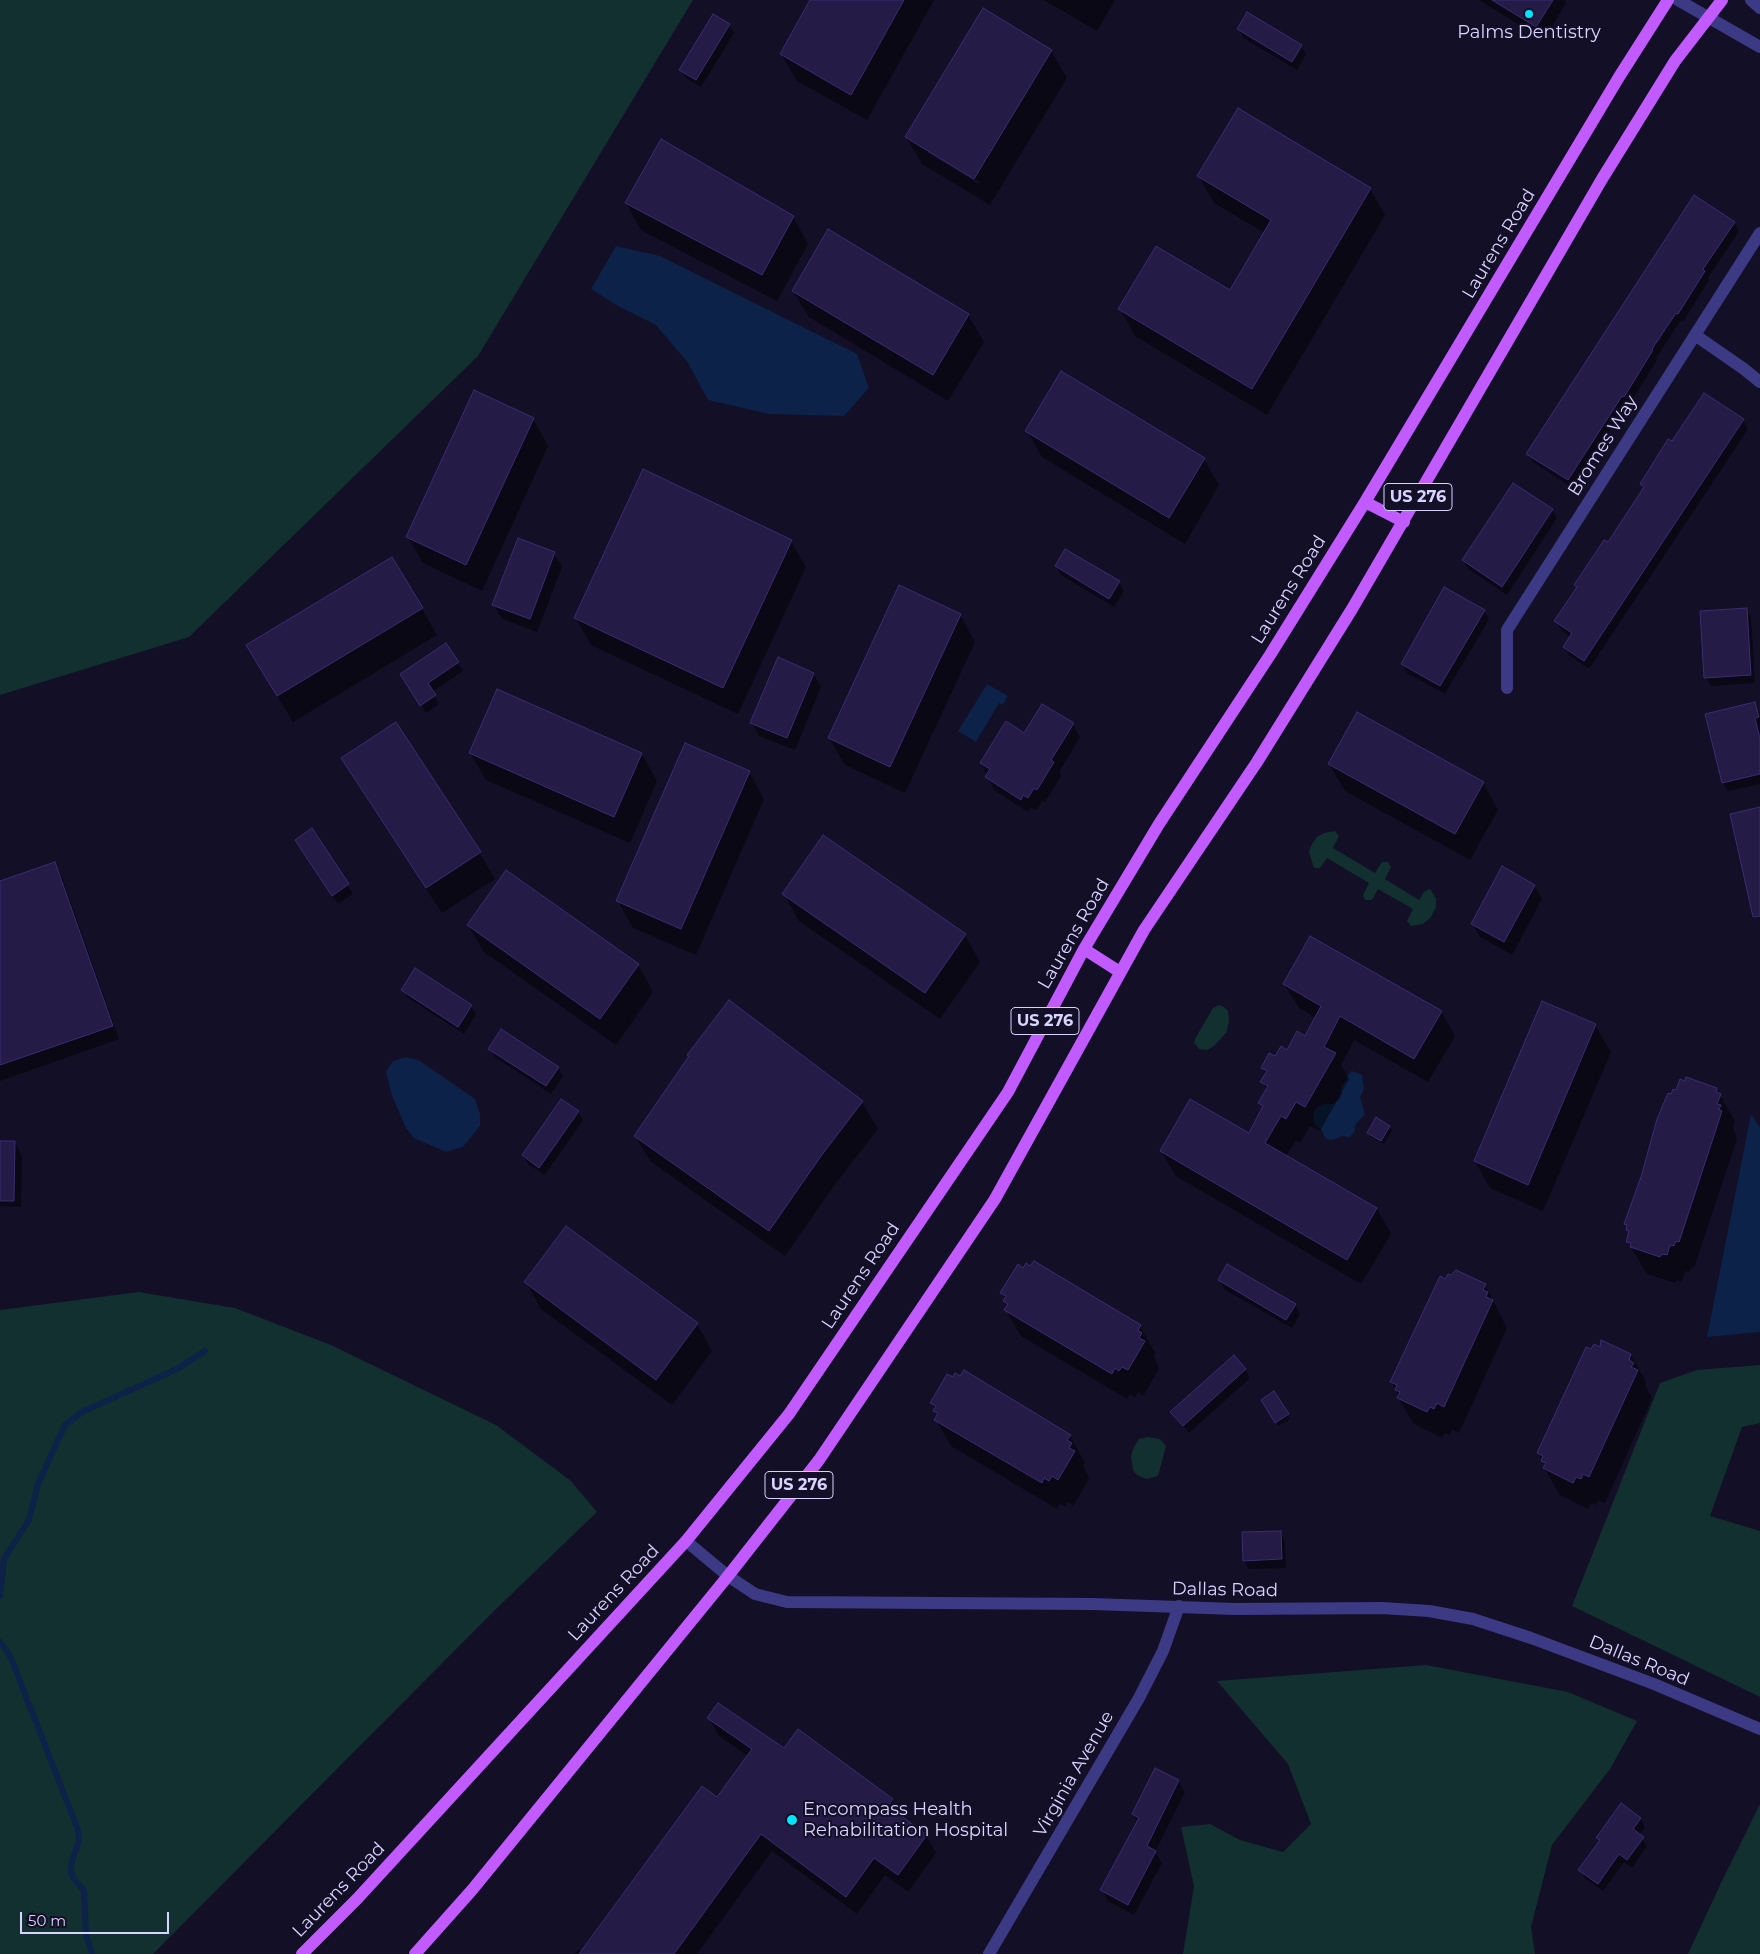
<!DOCTYPE html>
<html>
<head>
<meta charset="utf-8">
<style>
  body { margin:0 }
  #map { position:relative; width:1760px; height:1954px; overflow:hidden; background:#130f26; font-family:Montserrat,sans-serif }
  canvas { display:block }
  .scale { position:absolute; left:20px; top:1912px; width:149px; height:22px; box-sizing:border-box; border:2px solid #d9d4ff; border-top:0; padding-left:6px; font-size:15px; line-height:18px; white-space:nowrap; color:#d9d4ff; -webkit-text-stroke:4px #130f26; paint-order:stroke }
</style>
</head>
<body>
<div id="map">
<canvas width="1760" height="1954"></canvas>
<div class="scale">50 m</div>
</div>
<script>
const g = document.querySelector('canvas').getContext('2d');
g.lineJoin = 'round';
function fill(path, color) { g.fillStyle = color; g.fill(path, 'evenodd'); }
const shape = rows => new Path2D(rows.map(r => 'M' + r).join(''));
function strokePath(path, color, width, dash) { g.strokeStyle = color; g.lineWidth = width; g.lineCap = dash ? 'butt' : 'round'; g.setLineDash(dash || []); g.stroke(path); }
function drawText(font, color, halo, rows, align = 'center') {
  g.font = font + ' Montserrat,sans-serif'; g.lineWidth = 4; g.setLineDash([]); g.textBaseline = 'middle'; g.strokeStyle = halo; g.fillStyle = color; for (const [text, x, y, turn = 0] of rows) {
    g.save(); g.translate(x, y); g.rotate((+turn || 0) * Math.PI / 180); g.textAlign = isNaN(turn) ? turn : align; if (halo) g.strokeText(text, 0, 0); g.fillText(text, 0, 0); g.restore();
  }
}
fill(shape([
  [0,0,693,0,478,356,189,637,0,695],
  [1335,831,1339,836,1333,848,1375,873,1382,862,1388,862,1391,867,1385,879,1419,900,1424,892,1429,889,1431,890,1436,899,1436,907,1431,917,1423,924,1411,926,1407,921,1413,909,1378,889,1372,900,1365,900,1363,895,1369,883,1327,858,1320,868,1314,868,1309,852,1312,844,1317,837,1324,833],
  [1219,1005,1224,1007,1228,1011,1229,1022,1226,1033,1214,1046,1207,1050,1199,1049,1194,1043,1195,1039,1213,1008],
  [139,1292,235,1308,331,1345,496,1425,571,1481,597,1512,496,1609,153,1954,0,1954,0,1310],
  [1760,1365,1760,1423,1742,1427,1710,1516,1760,1531,1760,1697,1572,1606,1660,1383,1697,1370],
  [1148,1437,1160,1439,1166,1446,1158,1476,1146,1479,1137,1475,1133,1470,1131,1456,1134,1447,1139,1439],
  [1426,1665,1568,1692,1637,1721,1610,1769,1552,1845,1531,1927,1535,1954,1183,1954,1194,1886,1181,1827,1210,1824,1240,1840,1283,1852,1311,1824,1288,1764,1217,1681],
  [1760,1804,1760,1954,1688,1954,1721,1883]
]), '#12302f');
fill(shape([
  [616,246,660,256,857,354,869,388,844,416,769,414,708,400,688,363,656,325,616,305,591,289],
  [987,684,1008,696,1003,705,999,703,976,742,958,731],
  [406,1057,420,1061,475,1099,480,1114,480,1126,463,1147,446,1152,414,1138,406,1128,392,1096,386,1072,393,1061],
  [1352,1071,1362,1075,1364,1089,1360,1097,1365,1114,1355,1125,1355,1131,1350,1137,1342,1136,1336,1139,1330,1140,1325,1138,1322,1131,1314,1123,1313,1113,1317,1107,1323,1104,1334,1104,1339,1100,1342,1094,1340,1087,1346,1081,1348,1075],
  [1751,1114,1760,1127,1760,1332,1707,1337]
]), '#0c2248');
fill(shape([
  [811,0,934,0,867,120,797,81,781,54],
  [1044,0,1115,0,1097,31],
  [1479,0,1565,0,1566,3,1544,40],
  [729,25,734,33,701,87,686,78,681,70],
  [1239,29,1301,46,1306,54,1297,70,1243,38],
  [1051,51,1067,78,990,205,922,164,906,137],
  [928,150,980,182,979,184,928,153],
  [1199,176,1370,188,1385,215,1267,415,1135,336,1120,309,1231,291,1265,233,1214,203],
  [626,203,793,217,808,244,777,301,641,230],
  [1734,222,1739,231,1708,278,1709,280,1683,322,1681,320,1656,358,1657,360,1629,405,1627,404,1573,488,1533,462,1528,454],
  [829,231,968,315,984,342,948,401,809,317,793,291],
  [533,419,548,446,482,591,423,563,408,537],
  [1743,420,1748,429,1589,669,1570,656,1565,647,1571,637,1561,630,1556,621,1577,588,1576,585,1608,544,1644,489,1641,484,1672,443],
  [1027,431,1204,459,1219,485,1185,544,1042,457],
  [1552,510,1557,518,1507,595,1468,569,1463,560],
  [791,541,806,567,738,714,591,645,576,618],
  [554,554,562,567,537,632,501,618,494,605],
  [1056,566,1119,582,1124,591,1114,607,1061,575],
  [422,609,437,635,293,722,263,672],
  [1746,610,1751,618,1755,683,1711,686,1706,677],
  [1484,611,1489,619,1445,694,1407,673,1402,664],
  [960,615,975,642,905,793,845,765,829,738],
  [446,645,463,671,432,692,439,704,426,713,406,683],
  [813,674,821,687,795,750,759,736,752,722],
  [498,691,642,754,657,781,630,843,486,780,470,753],
  [1755,703,1760,714,1760,784,1728,791,1723,783],
  [1073,724,1080,737,1059,772,1061,776,1045,802,1042,801,1036,810,1031,807,1028,812,994,790,981,763,1024,734],
  [343,758,479,852,495,879,442,913,358,785],
  [1329,764,1483,783,1498,810,1470,860,1345,791],
  [749,772,764,799,696,955,633,928,618,901],
  [311,830,353,894,338,904,301,849],
  [55,864,62,877,119,1039,0,1081,0,883],
  [1534,886,1542,899,1512,955,1480,937,1472,924],
  [784,894,965,935,980,962,940,1019,799,921],
  [468,925,638,965,653,992,616,1045,484,952],
  [1284,984,1441,1011,1455,1036,1428,1082,1354,1040,1341,1065,1349,1079,1320,1131,1310,1126,1300,1143,1296,1140,1286,1156,1377,1209,1391,1234,1361,1284,1176,1176,1161,1151,1249,1135,1263,1109,1260,1103,1267,1090,1262,1082,1266,1074,1262,1068,1305,1037,1316,1018,1299,1008],
  [403,990,471,1006,476,1014,464,1034,408,998],
  [1595,1025,1611,1052,1543,1211,1490,1188,1475,1161],
  [490,1049,558,1068,563,1076,551,1094,495,1057],
  [1716,1089,1735,1121,1733,1128,1737,1139,1694,1268,1691,1267,1689,1272,1685,1271,1682,1282,1677,1280,1675,1283,1647,1274,1627,1241,1629,1234,1625,1224],
  [862,1102,878,1129,836,1183,785,1256,651,1162,635,1136],
  [578,1112,583,1120,545,1175,528,1164,523,1155],
  [1389,1127,1392,1130,1384,1144,1371,1137,1368,1133],
  [0,1142,15,1143,22,1156,21,1207,0,1206],
  [1219,1280,1295,1305,1300,1314,1292,1328,1224,1289],
  [1446,1280,1485,1285,1507,1328,1459,1433,1452,1429,1450,1435,1445,1433,1442,1438,1414,1424,1398,1398,1399,1396,1392,1382],
  [526,1282,697,1324,712,1351,672,1405,541,1309],
  [1002,1293,1140,1326,1155,1353,1154,1356,1159,1369,1143,1396,1138,1392,1135,1397,1130,1394,1127,1399,1021,1336,1006,1310,1008,1306],
  [1631,1355,1646,1382,1645,1384,1652,1398,1605,1503,1598,1500,1596,1505,1591,1503,1588,1509,1560,1495,1544,1468,1545,1466,1538,1453],
  [1245,1369,1250,1378,1189,1433,1172,1412],
  [1274,1393,1290,1419,1278,1426,1262,1401],
  [932,1403,1070,1436,1085,1463,1083,1465,1089,1479,1073,1506,1068,1502,1065,1507,1060,1504,1057,1509,951,1446,936,1420,938,1416],
  [1280,1532,1285,1541,1286,1568,1249,1569,1244,1561],
  [709,1718,784,1750,892,1800,902,1817,926,1835,936,1853,908,1892,885,1875,857,1914,772,1851,697,1954,575,1954,579,1949,582,1951,717,1799,748,1756,719,1736],
  [1178,1781,1185,1792,1155,1852,1162,1863,1134,1915,1108,1901,1102,1890,1138,1822,1133,1814],
  [1641,1819,1645,1827,1639,1835,1647,1846,1632,1868,1624,1862,1603,1891,1585,1878,1580,1870,1600,1842,1598,1838]
]), '#0007');
strokePath(shape([
  [0,1596,4,1559,29,1520,38,1484,65,1425,82,1412,177,1369,205,1351],
  [0,1642,9,1654,13,1663,78,1830,79,1841,72,1861,71,1871,73,1877,84,1891,86,1934,92,1954]
]), '#0c2248', 6);
const building = shape([
  [810,0,904,0,851,95,780,54,810,0],
  [1492,0,1553,0,1536,27,1492,0],
  [983,8,1052,50,974,179,905,137,983,8],
  [1247,12,1302,45,1292,62,1237,29,1247,12],
  [713,14,730,24,696,80,679,70,713,14],
  [1238,108,1371,188,1252,389,1118,309,1156,246,1230,290,1271,220,1197,176,1238,108],
  [661,139,794,216,762,275,625,203,661,139],
  [1694,195,1735,222,1703,269,1705,271,1678,314,1676,313,1652,349,1653,350,1624,397,1622,396,1568,480,1526,454,1694,195],
  [828,229,969,314,933,375,792,291,828,229],
  [1061,371,1205,458,1169,518,1025,431,1061,371],
  [474,390,534,418,466,565,406,537,474,390],
  [1704,393,1744,419,1584,661,1563,647,1572,633,1554,621,1577,587,1574,585,1604,540,1608,542,1644,487,1640,484,1668,439,1672,441,1704,393],
  [643,469,792,540,723,688,574,618,643,469],
  [1513,483,1553,509,1502,587,1462,560,1513,483],
  [518,538,555,552,530,619,492,605,518,538],
  [1065,549,1120,581,1109,599,1055,566,1065,549],
  [392,557,423,608,277,696,246,645,392,557],
  [899,585,961,614,890,767,828,738,899,585],
  [1444,587,1485,610,1440,686,1401,664,1444,587],
  [1747,608,1751,675,1704,678,1700,611,1747,608],
  [446,643,459,662,428,683,436,695,420,706,400,674,446,643],
  [778,657,814,673,787,738,750,723,778,657],
  [497,689,642,753,614,817,469,753,497,689],
  [1755,702,1759,717,1755,718,1760,739,1760,774,1722,783,1705,714,1755,702],
  [1042,704,1074,723,1051,760,1054,762,1037,790,1034,788,1028,798,1023,795,1021,800,985,777,990,769,980,763,1006,721,1024,733,1042,704],
  [1357,712,1484,782,1455,834,1328,764,1357,712],
  [396,722,481,852,426,888,341,758,396,722],
  [685,743,750,771,681,929,616,901,685,743],
  [1760,807,1760,916,1753,917,1730,814,1760,807],
  [312,828,349,884,332,896,295,840,312,828],
  [823,835,966,934,925,993,782,894,823,835],
  [55,862,113,1026,0,1065,0,881,55,862],
  [1502,866,1535,885,1504,942,1471,924,1502,866],
  [506,870,639,964,600,1019,467,925,506,870],
  [1310,936,1442,1011,1414,1059,1340,1016,1324,1047,1336,1053,1305,1107,1296,1102,1286,1119,1281,1116,1265,1143,1377,1208,1347,1260,1160,1151,1190,1099,1249,1133,1263,1106,1258,1103,1268,1086,1260,1082,1267,1071,1261,1068,1269,1053,1275,1056,1281,1046,1287,1050,1297,1031,1305,1036,1321,1006,1283,984,1310,936],
  [415,968,472,1005,458,1027,401,990,415,968],
  [729,1000,863,1101,821,1156,769,1231,634,1136,689,1056,687,1055,729,1000],
  [1542,1001,1596,1024,1528,1185,1474,1161,1542,1001],
  [501,1029,559,1067,546,1086,488,1049,501,1029],
  [1686,1077,1717,1088,1716,1092,1721,1094,1717,1104,1721,1105,1719,1110,1722,1111,1679,1242,1676,1241,1674,1246,1670,1245,1667,1255,1662,1254,1660,1257,1630,1247,1631,1243,1626,1242,1629,1231,1626,1230,1627,1225,1624,1224,1641,1177,1657,1119,1668,1093,1671,1094,1673,1089,1676,1090,1680,1079,1685,1081,1686,1077],
  [561,1099,579,1111,539,1168,522,1155,561,1099],
  [1376,1117,1390,1126,1381,1141,1367,1133,1376,1117],
  [0,1141,15,1141,14,1201,0,1201,0,1141],
  [566,1226,698,1323,656,1380,524,1282,566,1226],
  [1034,1261,1141,1325,1138,1330,1142,1333,1139,1338,1145,1341,1128,1370,1122,1367,1119,1371,1115,1368,1112,1374,1004,1310,1008,1304,1003,1301,1006,1296,1000,1293,1018,1264,1023,1268,1026,1263,1030,1266,1034,1261],
  [1227,1264,1296,1304,1286,1320,1218,1280,1227,1264],
  [1456,1270,1486,1284,1483,1290,1488,1292,1486,1297,1493,1300,1444,1407,1437,1403,1434,1409,1430,1407,1427,1412,1397,1398,1400,1392,1395,1390,1397,1385,1390,1382,1440,1276,1445,1279,1448,1274,1451,1275,1456,1270],
  [1601,1340,1631,1354,1629,1360,1634,1363,1631,1367,1638,1370,1589,1477,1583,1474,1581,1479,1576,1477,1573,1483,1543,1468,1546,1463,1541,1461,1543,1456,1537,1453,1586,1347,1591,1349,1594,1344,1600,1347,1601,1340],
  [1234,1355,1246,1369,1183,1426,1170,1412,1234,1355],
  [964,1370,1071,1435,1067,1440,1072,1443,1069,1448,1075,1451,1058,1480,1052,1476,1049,1481,1044,1478,1042,1483,934,1420,938,1413,933,1411,936,1406,930,1403,947,1374,953,1377,955,1373,960,1376,964,1370],
  [1274,1391,1289,1414,1275,1423,1261,1400,1274,1391],
  [1281,1531,1282,1559,1243,1561,1242,1532,1281,1531],
  [718,1703,784,1748,798,1729,893,1799,888,1806,927,1835,898,1875,874,1858,846,1897,761,1834,674,1954,579,1954,702,1786,717,1797,752,1749,707,1718,718,1703],
  [1155,1768,1179,1780,1147,1846,1156,1851,1128,1905,1100,1890,1139,1818,1132,1814,1155,1768],
  [1621,1803,1641,1818,1633,1829,1644,1837,1627,1860,1619,1854,1598,1884,1578,1870,1600,1840,1596,1838,1621,1803]
]);
fill(building, '#241b47');
strokePath(building, '#3b2d73', 1);
strokePath(shape([
  [1678,0,1760,47],
  [1751,0,1760,8],
  [1695,335,1744,369,1760,382],
  [1507,688,1507,630,1760,233],
  [686,1541,728,1576,755,1594,787,1602,1093,1604,1235,1609,1382,1608,1429,1611,1473,1619,1531,1638,1654,1684,1760,1729],
  [989,1954,1139,1698,1163,1651,1179,1606]
]), '#3d3a85', 12);
strokePath(shape([
  [1365,502,1404,522],
  [1084,949,1120,972],
  [302,1954,357,1899,686,1541,789,1414,1008,1092,1084,949,1159,824,1270,655,1365,502,1619,77,1668,0],
  [415,1954,472,1890,728,1576,819,1460,995,1199,1144,930,1257,762,1352,609,1602,179,1675,61,1722,0]
]), '#c25bff', 12);
for (const [x, y, r, color] of [
  [1529,14,5,"#00e5ff"],
  [792,1820,6,"#00e5ff"]
]) { const dot = new Path2D(); dot.arc(x, y, r, 0, 2 * Math.PI); g.fillStyle = color; g.fill(dot); strokePath(dot, '#130f26', 2); }
for (const [x, y, w] of [
  [1418,497,68],
  [1045,1021,68],
  [799,1485,68]
]) { const box = new Path2D(); box.roundRect(x - w / 2, y - 13.5, w, 27, 4); g.fillStyle = '#130f26'; g.fill(box); strokePath(box, '#d9d4ff', 1); }
drawText('bold 16px', '#d9d4ff', null, [
  ["US 276",1418,497],
  ["US 276",1045,1021],
  ["US 276",799,1485]
]);
drawText('18px', '#d9d4ff', '#130f26', [
  ["Palms Dentistry",1529,33],
  ["Encompass Health",803,1810,"left"],
  ["Rehabilitation Hospital",803,1831,"left"]
]);
drawText('18px', '#d9d4ff', '#130f26', [
  ["Laurens Road",1499,244,-59],
  ["Bromes Way",1603,446,-58],
  ["Laurens Road",1289,590,-58],
  ["Laurens Road",1074,934,-60],
  ["Laurens Road",861,1276,-56],
  ["Dallas Road",1225,1590,1],
  ["Laurens Road",614,1593,-47],
  ["Dallas Road",1639,1661,22],
  ["Virginia Avenue",1074,1774,-60],
  ["Laurens Road",339,1890,-46]
]);
</script>
</body>
</html>
